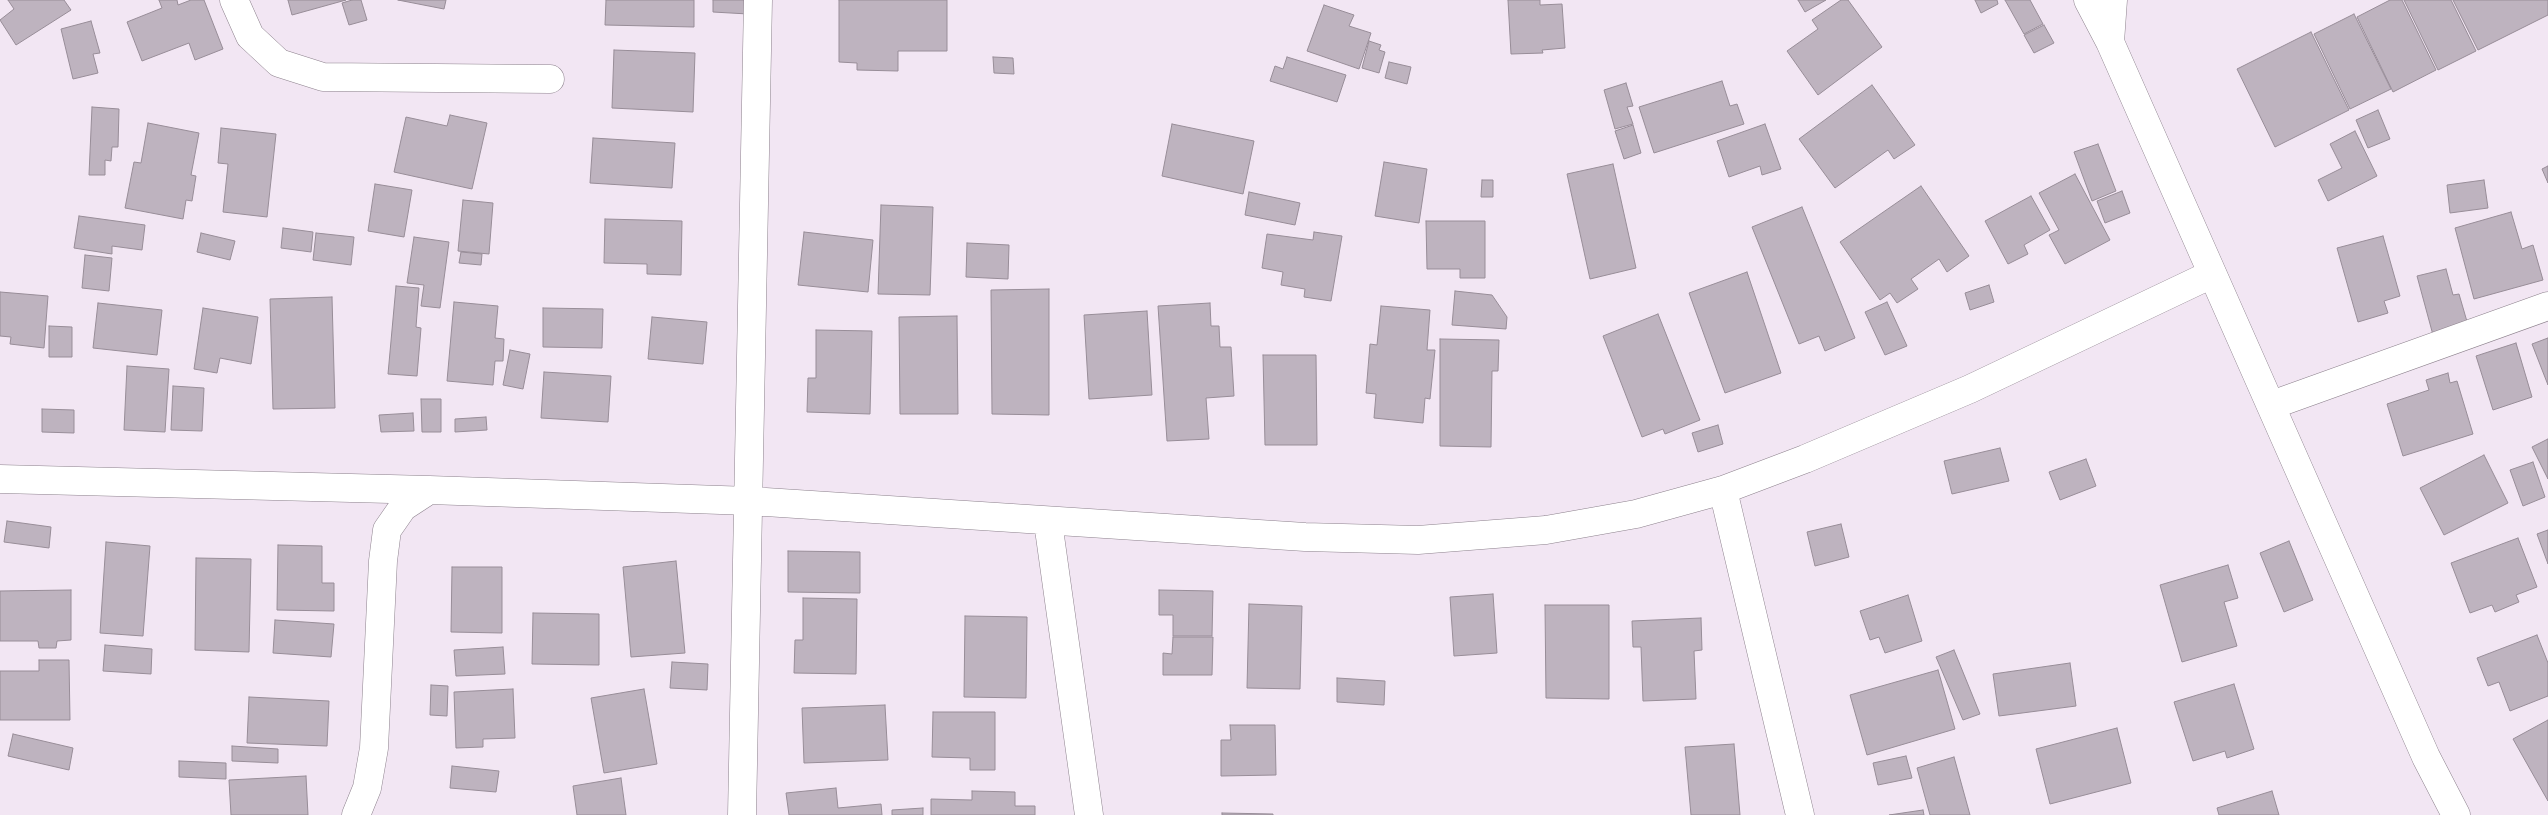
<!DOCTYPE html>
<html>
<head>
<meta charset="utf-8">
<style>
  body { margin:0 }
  canvas { display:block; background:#f2e6f3 }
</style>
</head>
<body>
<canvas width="2548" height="815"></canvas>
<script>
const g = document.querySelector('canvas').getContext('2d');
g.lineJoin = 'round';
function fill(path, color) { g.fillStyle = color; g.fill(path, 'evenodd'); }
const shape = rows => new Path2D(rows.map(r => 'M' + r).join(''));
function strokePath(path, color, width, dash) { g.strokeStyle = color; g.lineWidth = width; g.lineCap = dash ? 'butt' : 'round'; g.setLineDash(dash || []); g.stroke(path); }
const building = shape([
  [8,0,64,0,71,10,16,45,0,20,14,9,8,0],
  [159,0,177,0,178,5,191,0,204,0,223,49,195,60,189,43,142,61,127,22,162,8,159,0],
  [288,0,346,0,292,15,288,0],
  [352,0,361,0,367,20,349,25,342,3,352,0],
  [398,0,446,0,444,9,398,0],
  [606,0,694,0,694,27,605,25,606,0],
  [713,0,749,0,748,14,713,12,713,0],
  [839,0,947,0,947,51,898,51,898,71,857,70,857,63,839,62,839,0],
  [1508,0,1540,0,1540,5,1562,4,1565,48,1542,50,1543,53,1511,54,1508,0],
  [1798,0,1826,0,1805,12,1798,0],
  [1841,0,1848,0,1882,47,1818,95,1787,51,1818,29,1812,20,1841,0],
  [1975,0,1997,0,1998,4,1981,13,1975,0],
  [2005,0,2030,0,2043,24,2024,34,2005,0],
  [2390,0,2402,0,2436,70,2393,92,2357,17,2390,0],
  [2404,0,2451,0,2476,51,2438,70,2404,0],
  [2453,0,2548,0,2548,15,2478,50,2453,0],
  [1324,5,1354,15,1349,26,1371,33,1359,69,1307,51,1324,5],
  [2354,14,2391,89,2350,109,2314,34,2354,14],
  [91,21,100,53,93,54,98,73,73,79,61,29,91,21],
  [2044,25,2054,43,2034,53,2024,35,2044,25],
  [2311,32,2349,110,2275,147,2237,69,2311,32],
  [1369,41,1381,45,1379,50,1385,52,1379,73,1362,68,1369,41],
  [614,50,695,53,693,112,612,108,614,50],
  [993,57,1013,58,1014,74,994,73,993,57],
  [1287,57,1346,75,1337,102,1270,81,1275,66,1283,69,1287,57],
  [1389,62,1411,67,1407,84,1385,78,1389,62],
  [1722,81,1730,106,1737,104,1744,124,1654,153,1639,107,1722,81],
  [1626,83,1633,106,1627,107,1633,124,1615,129,1604,90,1626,83],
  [1872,85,1915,145,1894,159,1888,150,1835,188,1799,139,1872,85],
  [92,107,119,109,118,147,112,147,111,161,105,160,105,175,89,175,92,107],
  [2378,110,2390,139,2368,148,2356,120,2378,110],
  [450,115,487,123,472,189,394,172,406,117,447,126,450,115],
  [148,123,199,133,191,175,196,176,192,201,186,200,183,219,125,208,134,162,141,163,148,123],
  [1172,124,1254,141,1243,194,1162,176,1172,124],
  [1765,124,1781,169,1762,175,1760,166,1729,177,1717,141,1765,124],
  [1633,125,1641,153,1624,159,1615,131,1633,125],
  [221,128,276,134,267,217,223,212,228,164,218,163,221,128],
  [2355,131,2377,176,2328,201,2318,180,2342,168,2330,144,2355,131],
  [593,138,675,143,672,188,590,183,593,138],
  [2098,144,2116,191,2092,201,2074,152,2098,144],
  [1384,162,1427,169,1419,223,1375,216,1384,162],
  [1613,164,1636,268,1590,279,1567,174,1613,164],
  [2548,166,2548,183,2542,169,2548,166],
  [2075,174,2110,240,2065,264,2049,235,2059,230,2039,193,2075,174],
  [1482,180,1493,180,1493,197,1481,197,1482,180],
  [2484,180,2488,208,2450,213,2447,185,2484,180],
  [375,184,412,190,404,237,368,231,375,184],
  [1921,186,1969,256,1947,272,1939,259,1911,279,1918,289,1897,303,1890,293,1880,300,1840,242,1921,186],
  [2122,191,2130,213,2105,223,2097,201,2122,191],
  [1249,192,1300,203,1295,225,1245,215,1249,192],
  [2031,196,2050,230,2024,245,2028,254,2008,264,1985,221,2031,196],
  [463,200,493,203,489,254,458,251,463,200],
  [881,205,933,207,930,295,878,294,881,205],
  [1802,207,1855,338,1825,351,1819,336,1799,344,1752,227,1802,207],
  [2511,212,2522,249,2533,245,2543,280,2474,299,2455,228,2511,212],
  [79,216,145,225,142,250,112,246,112,254,74,248,79,216],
  [605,219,682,221,681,275,647,274,647,264,604,263,605,219],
  [1426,221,1485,221,1485,278,1460,278,1460,269,1427,269,1426,221],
  [283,228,313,232,311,252,281,248,283,228],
  [804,232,873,240,868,292,798,285,804,232],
  [1314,232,1342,236,1331,301,1304,297,1305,289,1281,285,1283,272,1262,268,1267,234,1313,240,1314,232],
  [201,233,235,241,230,260,197,252,201,233],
  [316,233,354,237,351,265,313,260,316,233],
  [2383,236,2400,296,2384,301,2388,313,2358,322,2337,248,2383,236],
  [414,237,449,242,440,308,421,306,424,285,407,283,414,237],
  [967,243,1009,245,1008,279,966,277,967,243],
  [461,252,482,254,481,265,459,263,461,252],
  [85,255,112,258,109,291,82,288,85,255],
  [2446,269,2453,295,2459,294,2468,325,2433,335,2417,276,2446,269],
  [1747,272,1781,373,1725,393,1689,293,1747,272],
  [1989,285,1994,302,1970,310,1965,293,1989,285],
  [396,286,419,288,416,327,421,328,417,376,388,374,396,286],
  [1049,289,1049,415,992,414,991,290,1049,289],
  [1455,291,1492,295,1507,317,1506,329,1452,325,1455,291],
  [0,292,48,296,44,348,10,344,11,337,0,336,0,292],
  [332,297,335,408,273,409,270,299,332,297],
  [454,302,498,306,495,338,504,339,503,361,495,361,493,385,447,381,454,302],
  [1887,302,1907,346,1885,355,1865,312,1887,302],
  [98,303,162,310,157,355,93,348,98,303],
  [1210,303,1211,326,1219,326,1220,347,1231,347,1234,396,1206,398,1209,439,1167,441,1158,306,1210,303],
  [1381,306,1430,310,1427,350,1435,350,1430,399,1425,398,1423,423,1374,418,1376,394,1366,393,1370,344,1377,345,1381,306],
  [203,308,258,317,251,364,220,358,217,373,194,369,203,308],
  [543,308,603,309,602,348,543,347,543,308],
  [1147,311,1152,395,1089,399,1084,315,1147,311],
  [1658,314,1700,420,1665,434,1663,429,1642,437,1603,336,1658,314],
  [957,316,958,414,900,414,899,317,957,316],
  [652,317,707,322,703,364,648,359,652,317],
  [49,326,72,327,72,357,49,357,49,326],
  [816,330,872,331,870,414,807,412,808,378,816,378,816,330],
  [2548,338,2548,385,2532,344,2548,338],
  [1440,339,1499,340,1498,371,1492,371,1491,447,1440,446,1440,339],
  [2516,343,2532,397,2493,410,2476,356,2516,343],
  [510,350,530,354,523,389,503,385,510,350],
  [1263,355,1316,355,1317,445,1265,445,1263,355],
  [127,366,169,369,165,432,124,430,127,366],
  [544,372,611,376,608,422,541,418,544,372],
  [2448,373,2450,383,2457,381,2473,434,2403,456,2387,404,2429,390,2426,380,2448,373],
  [173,386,204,388,202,431,171,430,173,386],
  [421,399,441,399,441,432,422,432,421,399],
  [42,409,74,410,74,433,42,432,42,409],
  [413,413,414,431,381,432,379,415,413,413],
  [486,417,487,430,455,432,455,419,486,417],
  [1718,425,1723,444,1698,452,1692,433,1718,425],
  [2548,439,2548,479,2532,447,2548,439],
  [2000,448,2009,481,1952,494,1944,461,2000,448],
  [2484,455,2508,503,2444,535,2420,488,2484,455],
  [2086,459,2096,486,2060,500,2049,472,2086,459],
  [2533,462,2545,497,2523,506,2510,470,2533,462],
  [7,521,51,527,49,548,4,542,7,521],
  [1841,524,1849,557,1815,566,1807,532,1841,524],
  [2548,530,2548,564,2537,534,2548,530],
  [2518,538,2537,587,2516,595,2519,602,2495,612,2492,605,2470,613,2451,563,2518,538],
  [2289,541,2313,600,2284,612,2260,553,2289,541],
  [106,542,150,546,143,636,100,633,106,542],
  [278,545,322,546,322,583,334,583,334,611,277,610,278,545],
  [788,551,860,552,860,593,788,592,788,551],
  [196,558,251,559,249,652,195,650,196,558],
  [676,561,685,653,631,657,623,567,676,561],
  [2228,565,2238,598,2224,602,2237,646,2182,662,2160,585,2228,565],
  [452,567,502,567,502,633,451,632,452,567],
  [71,590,71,640,57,641,56,648,39,648,38,641,0,641,0,591,71,590],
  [1159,590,1213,591,1212,636,1173,636,1173,615,1159,615,1159,590],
  [1493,594,1497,653,1454,656,1450,597,1493,594],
  [1908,595,1922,641,1885,653,1879,637,1870,640,1860,611,1908,595],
  [803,598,857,599,856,674,794,673,795,640,803,640,803,598],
  [1249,604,1302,606,1300,689,1247,688,1249,604],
  [1545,605,1609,605,1609,699,1546,698,1545,605],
  [533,613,599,614,599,665,532,664,533,613],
  [965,616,1027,617,1026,698,964,697,965,616],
  [1701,618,1702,650,1694,651,1696,699,1643,701,1641,647,1633,647,1632,621,1701,618],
  [275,620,334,624,331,657,273,653,275,620],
  [2537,635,2548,663,2548,696,2510,711,2499,682,2488,686,2477,658,2537,635],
  [1173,637,1213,637,1212,675,1163,675,1163,653,1172,654,1173,637],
  [105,645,152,649,151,674,103,671,105,645],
  [503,647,505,674,456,676,454,650,503,647],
  [1954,650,1980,714,1963,720,1936,657,1954,650],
  [39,660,69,660,70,720,0,720,0,671,39,671,39,660],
  [672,662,708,664,707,690,670,688,672,662],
  [2070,663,2076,706,1999,716,1993,674,2070,663],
  [1938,670,1955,729,1867,755,1850,695,1938,670],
  [1337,678,1385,681,1384,705,1337,702,1337,678],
  [2234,684,2254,749,2227,758,2225,751,2193,761,2174,702,2234,684],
  [431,685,448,686,447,716,430,715,431,685],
  [513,689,515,738,483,739,483,747,456,748,454,692,513,689],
  [644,689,657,764,604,773,591,698,644,689],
  [249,697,329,701,327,746,247,743,249,697],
  [885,705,888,760,804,763,802,708,885,705],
  [933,712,995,712,995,770,970,770,970,758,932,757,933,712],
  [2548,720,2548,801,2513,739,2548,720],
  [1230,725,1275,725,1276,775,1221,776,1221,740,1231,740,1230,725],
  [2117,728,2131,783,2050,804,2036,749,2117,728],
  [13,734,73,748,69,770,8,756,13,734],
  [1734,744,1740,815,1691,815,1685,747,1734,744],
  [232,746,278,749,278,763,232,761,232,746],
  [1906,756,1912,778,1878,785,1873,763,1906,756],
  [1954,757,1970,815,1930,815,1917,768,1954,757],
  [179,761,226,763,226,779,179,777,179,761],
  [452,766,499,771,496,792,450,788,452,766],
  [306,776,308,815,231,815,229,780,306,776],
  [621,778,626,815,577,815,573,786,621,778],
  [836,788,838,808,881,804,882,815,789,815,786,793,836,788],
  [972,791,1015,792,1015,806,1035,806,1035,815,931,815,931,799,972,800,972,791],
  [2272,791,2279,815,2219,815,2217,808,2272,791],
  [923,808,923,815,892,815,892,810,923,808],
  [1923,810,1924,815,1889,815,1923,810],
  [1222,813,1273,814,1273,815,1222,815,1222,813]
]);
fill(building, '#beb3bf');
strokePath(building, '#988d98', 1);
const street = shape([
  [234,0,250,36,279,63,323,77,550,79],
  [2272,405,2548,306],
  [0,479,429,490],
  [1723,490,1800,815],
  [1048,522,1089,815],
  [356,815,367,788,374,748,383,561,387,530,403,507,429,490,750,501,1305,537,1418,540,1546,530,1636,514,1723,490,1805,459,1970,389,2212,274],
  [742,815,758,0]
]);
const secondary = shape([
  [2088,0,2110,42],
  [2113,0,2110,42,2426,757,2456,815]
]);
strokePath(street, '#8d828d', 29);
strokePath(secondary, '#8d828d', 29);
strokePath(street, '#fff', 28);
strokePath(secondary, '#fff', 28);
</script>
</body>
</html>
